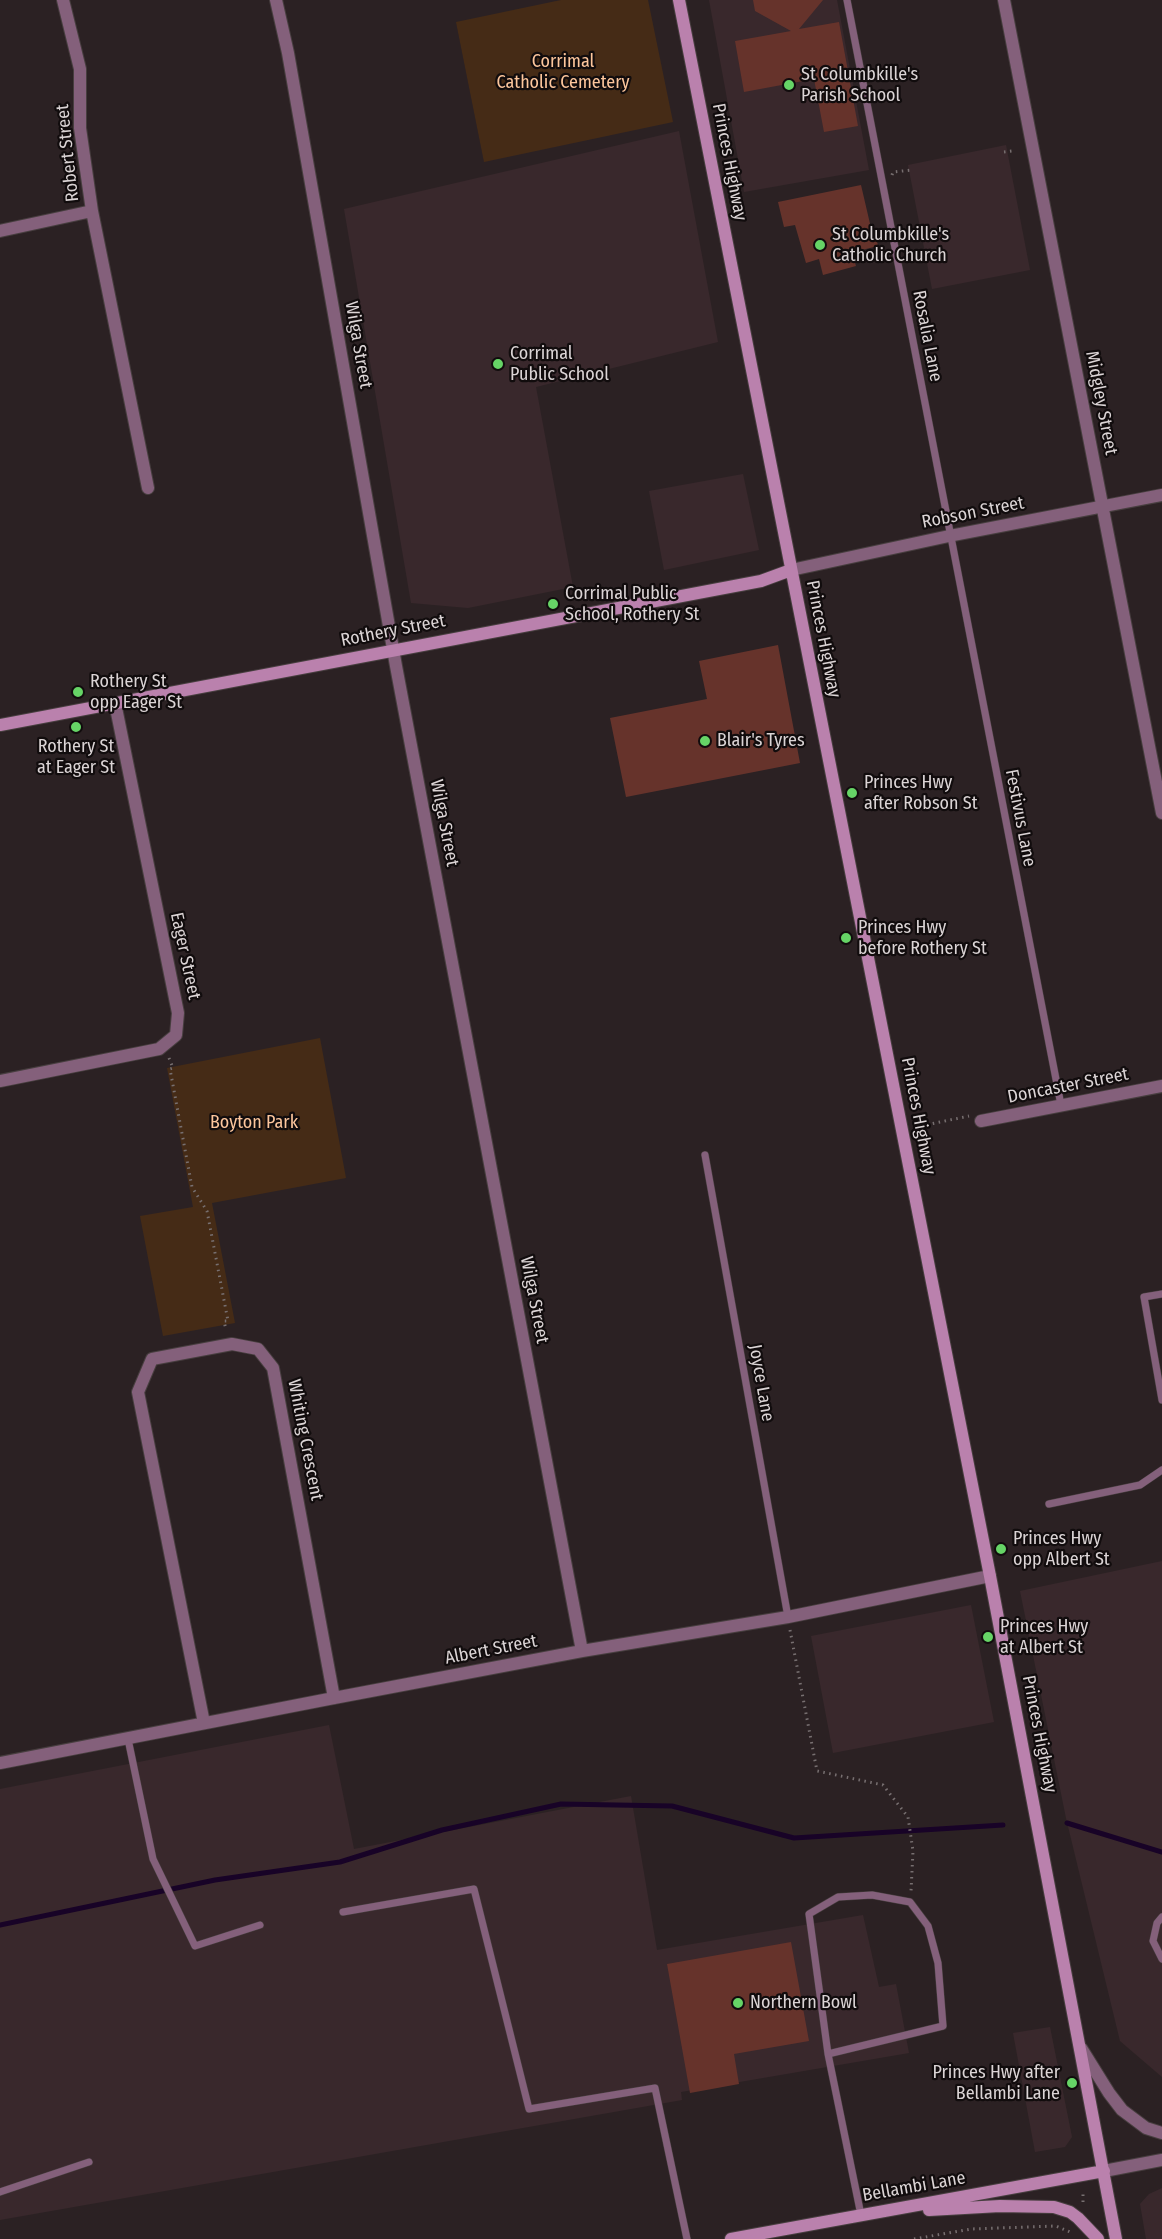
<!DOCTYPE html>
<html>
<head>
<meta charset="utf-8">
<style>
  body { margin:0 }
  canvas { display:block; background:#2b2123 }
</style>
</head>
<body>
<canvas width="1162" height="2239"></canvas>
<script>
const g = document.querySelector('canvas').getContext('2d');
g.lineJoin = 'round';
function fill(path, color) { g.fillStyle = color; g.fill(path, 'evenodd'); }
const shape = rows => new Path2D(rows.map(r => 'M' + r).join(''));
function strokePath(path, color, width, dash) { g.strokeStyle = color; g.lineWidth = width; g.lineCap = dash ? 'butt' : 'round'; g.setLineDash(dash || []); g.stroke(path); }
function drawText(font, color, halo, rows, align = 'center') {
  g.font = font + ' "Fira Sans Condensed",sans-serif'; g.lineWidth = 4.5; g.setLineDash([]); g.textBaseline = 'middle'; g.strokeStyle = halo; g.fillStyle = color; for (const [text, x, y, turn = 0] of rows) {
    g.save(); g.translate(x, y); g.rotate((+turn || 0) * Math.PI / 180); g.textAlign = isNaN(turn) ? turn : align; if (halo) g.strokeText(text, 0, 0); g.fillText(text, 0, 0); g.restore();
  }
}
fill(shape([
  [709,0,837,0,869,170,744,192],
  [679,131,718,342,536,387,573,587,468,608,411,603,344,209],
  [1006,145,1030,270,932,289,908,165],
  [743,474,759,550,664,570,649,491],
  [1162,1561,1162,2077,1120,2041,1066,1818,1020,1591],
  [971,1605,994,1722,833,1753,811,1636],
  [329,1725,354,1849,631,1796,657,1950,863,1915,879,1987,896,1984,909,2053,681,2092,682,2100,0,2220,0,1789],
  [1050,2027,1072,2137,1065,2147,1035,2152,1013,2033],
  [1162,2188,1162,2239,1146,2239,1140,2204,1149,2194]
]), '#39282c');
fill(shape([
  [561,0,648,0,673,122,484,162,456,22],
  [320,1038,346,1178,212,1203,235,1323,163,1336,140,1216,193,1207,167,1068]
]), '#452b16');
strokePath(shape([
  [1067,1823,1162,1852],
  [0,1925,215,1880,340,1862,442,1830,561,1804,672,1806,794,1838,1003,1825]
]), '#180327', 5);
fill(shape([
  [753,0,823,0,799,29,839,22,858,126,824,132,814,79,744,92,735,41,791,31,755,11],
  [861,185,871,228,874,227,878,246,858,251,859,256,853,256,856,266,823,275,819,259,806,263,795,225,784,227,778,202],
  [778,645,800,763,626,797,610,718,707,699,699,661],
  [791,1942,809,2041,734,2054,739,2084,690,2093,667,1964]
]), '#66332b');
const service = shape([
  [847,0,1061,1105],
  [705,1155,788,1617],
  [1162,1294,1144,1297,1162,1400],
  [1049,1504,1140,1485,1162,1470],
  [128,1739,153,1859,195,1946,260,1925],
  [343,1912,474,1889,529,2109,655,2088,687,2239],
  [1162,1917,1157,1923,1153,1941,1162,1959],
  [828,2054,943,2026,938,1963,928,1926,910,1902,872,1895,838,1897,809,1914,828,2054,861,2215],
  [0,2192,89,2162]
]);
const minor = shape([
  [276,0,288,53,396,666,582,1651],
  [1004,0,1162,813],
  [92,211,148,488],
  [0,231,92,211,80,128,80,69,63,0],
  [791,570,949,536,1162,495],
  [0,1081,159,1049,176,1035,178,1013,115,703],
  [981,1121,1162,1086],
  [204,1723,138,1392,152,1359,232,1344,258,1349,273,1368,334,1698],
  [0,1763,334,1698,582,1651,788,1617,990,1576],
  [1081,2048,1109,2093,1122,2110,1146,2128,1162,2133],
  [1104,2171,1162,2160]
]);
const secondary = shape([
  [679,0,990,1576,1116,2239],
  [0,725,761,581,791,570],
  [929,2210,1000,2206,1054,2207,1070,2212,1078,2218,1098,2239],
  [731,2239,1104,2171]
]);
strokePath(service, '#473e3f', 8);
strokePath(minor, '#473e3f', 14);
strokePath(secondary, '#473e3f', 14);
strokePath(shape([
  [1004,152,1012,151],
  [892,175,893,172,912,170],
  [740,219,746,217],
  [169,1058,173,1068,170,1069,192,1187,207,1211,228,1321,224,1321,226,1330],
  [921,1126,969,1116],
  [790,1630,817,1771,883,1785,908,1817,913,1851,911,1891],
  [1083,2202,1083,2191],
  [914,2239,971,2229,1056,2226,1070,2232]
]), '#776f70', 3, [1.5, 4.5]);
strokePath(service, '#84607b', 7);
strokePath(minor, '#84607b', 12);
strokePath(secondary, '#ba81ad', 12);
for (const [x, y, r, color] of [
  [789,85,6,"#66d466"],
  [820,245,6,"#66d466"],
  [498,364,6,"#66d466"],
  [553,604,6,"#66d466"],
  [78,692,6,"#66d466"],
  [76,727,6,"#66d466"],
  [705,741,6,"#66d466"],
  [852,793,6,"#66d466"],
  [846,938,6,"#66d466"],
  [1001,1549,6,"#66d466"],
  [988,1637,6,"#66d466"],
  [738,2003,6,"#66d466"],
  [1072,2083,6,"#66d466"]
]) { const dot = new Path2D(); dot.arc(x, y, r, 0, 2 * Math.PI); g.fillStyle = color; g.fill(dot); strokePath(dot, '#110c0d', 2); }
drawText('18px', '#fdc69c', '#110c0d', [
  ["Corrimal",563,62],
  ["Catholic Cemetery",563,83],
  ["Boyton Park",254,1123]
]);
drawText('18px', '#dbd4d5', '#110c0d', [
  ["St Columbkille's",801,75],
  ["Parish School",801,96],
  ["St Columbkille's",832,235],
  ["Catholic Church",832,256],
  ["Corrimal",510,354],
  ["Public School",510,375],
  ["Corrimal Public",565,594],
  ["School, Rothery St",565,615],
  ["Rothery St",90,682],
  ["opp Eager St",90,703],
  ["Blair's Tyres",717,741],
  ["Rothery St",76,747,"center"],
  ["at Eager St",76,768,"center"],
  ["Princes Hwy",864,783],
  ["after Robson St",864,804],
  ["Princes Hwy",858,928],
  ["before Rothery St",858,949],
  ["Princes Hwy",1013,1539],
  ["opp Albert St",1013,1560],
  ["Princes Hwy",1000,1627],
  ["at Albert St",1000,1648],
  ["Northern Bowl",750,2003],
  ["Princes Hwy after",1060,2073,"right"],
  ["Bellambi Lane",1060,2094,"right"]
], 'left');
drawText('18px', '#dbd4d5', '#110c0d', [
  ["Robert Street",68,153,-96],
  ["Princes Highway",729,162,79],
  ["Rosalia Lane",927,336,79],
  ["Wilga Street",358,345,80],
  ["Midgley Street",1101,403,79],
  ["Robson Street",973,513,-11],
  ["Rothery Street",393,631,-11],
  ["Princes Highway",823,639,79],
  ["Festivus Lane",1020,818,79],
  ["Wilga Street",444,823,79],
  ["Eager Street",185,956,78],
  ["Doncaster Street",1068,1086,-11],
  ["Princes Highway",918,1116,79],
  ["Wilga Street",534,1300,79],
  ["Joyce Lane",761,1383,80],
  ["Whiting Crescent",305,1440,79],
  ["Albert Street",491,1650,-11],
  ["Princes Highway",1039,1734,79],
  ["Bellambi Lane",914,2187,-10]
]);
</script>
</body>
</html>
